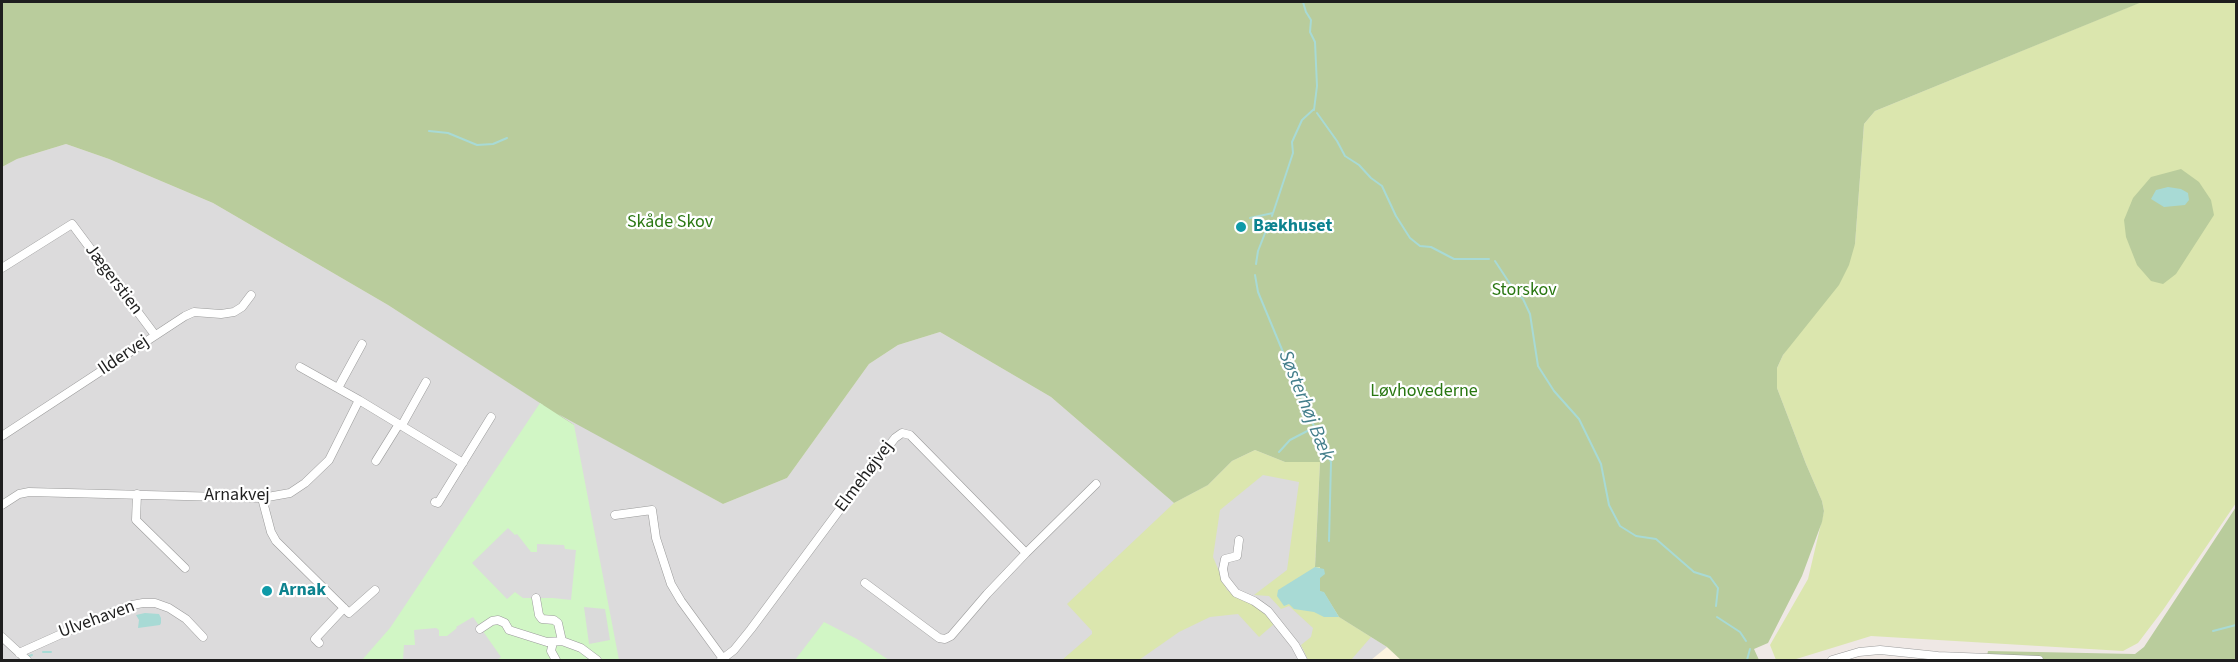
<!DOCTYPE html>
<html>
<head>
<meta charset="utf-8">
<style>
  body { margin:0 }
  #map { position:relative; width:2238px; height:662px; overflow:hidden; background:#efe8e5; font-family:"Source Sans 3",sans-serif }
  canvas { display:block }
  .frame { position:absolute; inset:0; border:3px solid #1e1e1e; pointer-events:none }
</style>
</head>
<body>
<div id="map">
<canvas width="2238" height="662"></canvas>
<div class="frame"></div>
</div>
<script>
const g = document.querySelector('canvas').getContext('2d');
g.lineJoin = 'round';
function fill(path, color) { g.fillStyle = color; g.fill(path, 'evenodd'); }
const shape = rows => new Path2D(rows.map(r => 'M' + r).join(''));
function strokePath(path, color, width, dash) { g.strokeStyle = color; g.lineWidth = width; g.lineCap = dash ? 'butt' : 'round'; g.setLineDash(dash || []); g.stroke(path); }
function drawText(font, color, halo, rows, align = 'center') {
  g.font = font + ' "Source Sans 3",sans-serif'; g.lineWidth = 4.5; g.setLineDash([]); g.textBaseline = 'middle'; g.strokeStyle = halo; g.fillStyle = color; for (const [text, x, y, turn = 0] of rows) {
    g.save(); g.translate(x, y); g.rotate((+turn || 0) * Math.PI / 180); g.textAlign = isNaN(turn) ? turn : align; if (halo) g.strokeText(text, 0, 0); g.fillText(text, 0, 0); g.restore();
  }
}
fill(shape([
  [66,144,109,159,213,203,388,305,544,405,723,504,787,478,869,364,898,345,940,332,1051,397,1174,503,1208,485,1320,462,1289,604,1339,617,1387,647,1401,660,2,660,2,167,17,159]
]), '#dcdbdc');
fill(shape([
  [1387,647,1401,660,1371,660]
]), '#fdf4e0');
fill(shape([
  [2141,2,2236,2,2236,503,2163,610,2138,643,2123,651,1871,636,1793,660,1776,660,1770,645,1808,579,1824,511,1822,501,1806,464,1777,388,1777,368,1783,355,1855,244,1864,124,1875,111],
  [1255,450,1285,462,1320,462,1315,566,1320,567,1324,592,1339,617,1371,637,1351,660,1308,660,1301,645,1311,637,1313,628,1289,606,1281,609,1269,596,1254,595,1287,570,1299,482,1263,475,1220,510,1213,557,1227,590,1261,610,1274,624,1259,637,1238,614,1210,617,1179,632,1139,660,1062,660,1092,634,1092,631,1067,604,1174,503,1208,485,1232,461]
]), '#dbe6ae');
fill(shape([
  [2,2,2142,2,1875,111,1864,124,1855,244,1849,265,1839,285,1783,355,1777,368,1777,388,1806,464,1822,501,1824,511,1822,522,1802,576,1768,643,1754,649,1759,660,1401,660,1387,647,1339,617,1324,593,1320,591,1320,567,1315,567,1320,462,1285,462,1255,450,1232,461,1208,485,1174,503,1051,397,940,332,898,345,869,364,787,478,723,504,558,414,574,425,540,418,543,405,388,305,213,203,109,159,66,144,17,159,2,167],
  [2181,169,2199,182,2211,200,2214,215,2176,274,2163,284,2151,281,2137,265,2126,237,2124,220,2133,198,2151,177],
  [2236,507,2236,660,1986,660,1988,651,2135,654,2144,647]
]), '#b9cc9c');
fill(shape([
  [540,403,574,425,619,660,497,660,501,657,473,617,456,627,457,628,447,636,439,636,439,630,436,628,414,630,415,645,404,645,403,660,362,660,390,628],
  [508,528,515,535,517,534,531,552,537,552,537,544,564,545,565,549,576,550,571,600,553,598,523,598,515,592,507,599,472,563],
  [824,622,857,639,889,660,795,660]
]), '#d1f6c5');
fill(shape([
  [584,607,605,609,610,640,589,644]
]), '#dadada');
fill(shape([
  [2168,187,2181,189,2188,193,2189,200,2185,205,2164,207,2151,199,2156,190],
  [1315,567,1324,569,1325,574,1320,578,1320,591,1324,592,1339,617,1324,617,1314,612,1294,609,1289,604,1284,606,1277,596,1278,590],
  [145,613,159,614,161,618,161,623,160,625,138,628,139,620,136,615]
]), '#a8dad5');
strokePath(shape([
  [1303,2,1306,12,1311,20,1310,32,1315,42,1317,86,1314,110],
  [1317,113,1337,141,1345,156,1359,165,1371,178,1382,186,1396,216,1410,238,1420,246,1431,247,1454,259,1489,259],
  [429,131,448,133,477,145,493,144,507,138],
  [1272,216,1293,153,1292,142,1302,120,1314,109],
  [1250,218,1273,213],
  [1495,261,1516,293,1523,299,1530,314,1538,366,1554,391,1579,419,1601,464,1609,505,1620,526,1636,536,1656,539,1694,572,1710,577,1718,588,1716,606],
  [1256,264,1258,251,1269,223],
  [1255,275,1258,292,1313,424,1331,462,1329,541],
  [1279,452,1290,440,1315,427],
  [1717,617,1740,632,1746,641],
  [2213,631,2236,625],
  [43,652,51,652],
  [29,656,32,655],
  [1747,660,1750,649]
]), '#a8dad5', 2);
const minor = shape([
  [2,268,72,224,155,335],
  [338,388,362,344],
  [359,400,463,463],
  [402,425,426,382],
  [2,436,185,316,194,312,221,314,234,312,242,307,251,295],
  [376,461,399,424],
  [137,494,136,520,185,568],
  [262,498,271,532,276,541,349,613,375,590],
  [435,502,438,503,491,417],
  [2,505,19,494,29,492,262,498,290,493,305,483,329,460,359,400,300,367],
  [615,515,652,510,656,538,671,584,681,601,724,660],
  [1239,540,1237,556,1225,559,1223,569,1225,579,1236,593,1254,601,1268,611,1295,645,1303,660],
  [1026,553,1096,484],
  [536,598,539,615,542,619,554,620,558,623,562,641],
  [480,629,492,621,498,620,505,623,509,630,547,642,562,641,581,648,597,660],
  [2,637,27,660],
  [553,642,551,651,556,660],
  [319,643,315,639,344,608],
  [19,653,88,622,132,605,143,603,155,603,169,608,186,619,203,637],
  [721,660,734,650,751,629,855,489,895,438,902,433,910,435,1026,553,987,594,951,636,945,639,939,638,865,583],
  [1832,660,1859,652,1880,650,1938,656,2039,660]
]);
strokePath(minor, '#9b9b9b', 9);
strokePath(minor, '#fff', 8);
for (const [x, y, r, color] of [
  [1241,227,6,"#0f9aa8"],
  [267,591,6,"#0f9aa8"]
]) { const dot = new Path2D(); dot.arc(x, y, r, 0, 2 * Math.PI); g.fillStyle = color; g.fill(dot); strokePath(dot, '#fff', 2); }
drawText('18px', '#2a7712', '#fff', [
  ["Skåde Skov",670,223],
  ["Storskov",1524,291],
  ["Løvhovederne",1424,392]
]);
drawText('bold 18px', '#0d838f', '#fff', [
  ["Bækhuset",1253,227],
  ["Arnak",279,591]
], 'left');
drawText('18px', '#1e1e1e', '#fff', [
  ["Jægerstien",113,280,53],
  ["Ildervej",124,356,-34],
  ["Elmehøjvej",865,477,-53],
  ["Arnakvej",237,496],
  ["Ulvehaven",97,620,-20]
]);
drawText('italic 20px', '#437e8b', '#fff', [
  ["Søsterhøj Bæk",1305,406,68]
]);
</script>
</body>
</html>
